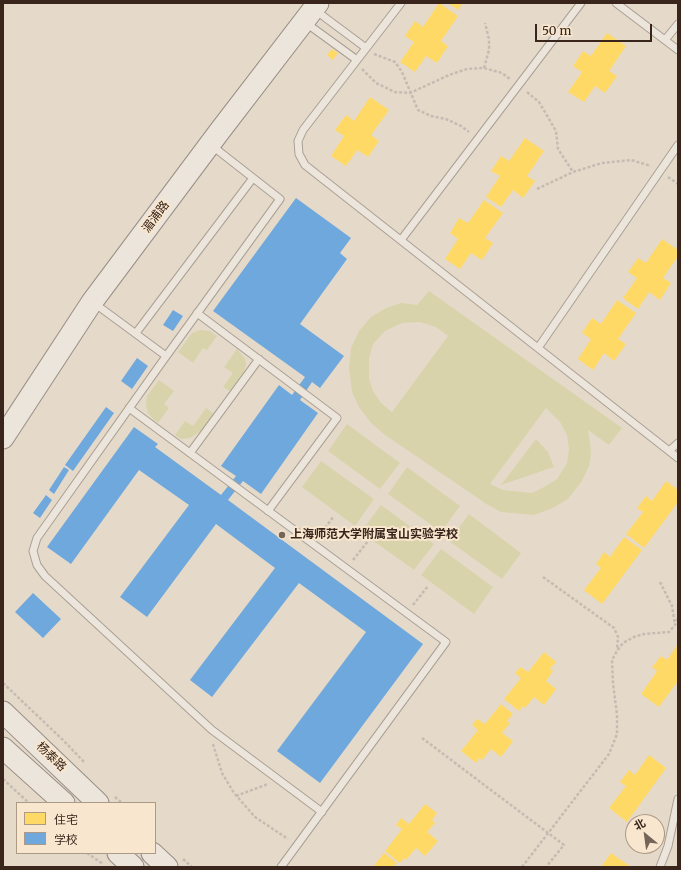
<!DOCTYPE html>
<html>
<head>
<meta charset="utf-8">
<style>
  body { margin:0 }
  #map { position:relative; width:681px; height:870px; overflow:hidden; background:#e5daca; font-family:Merriweather,"Noto Sans SC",serif }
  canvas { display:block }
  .frame { position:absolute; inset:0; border:4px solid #39251b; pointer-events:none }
  .legend { position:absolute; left:16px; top:802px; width:140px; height:52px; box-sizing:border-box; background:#f8e6ce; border:1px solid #ac9986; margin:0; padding:5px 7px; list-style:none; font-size:12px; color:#39251b }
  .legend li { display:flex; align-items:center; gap:8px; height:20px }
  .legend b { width:20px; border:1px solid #ac9986 }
  .north { position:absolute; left:625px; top:814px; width:40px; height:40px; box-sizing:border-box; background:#f8e6ce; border:1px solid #ac9986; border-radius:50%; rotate:331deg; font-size:11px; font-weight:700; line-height:16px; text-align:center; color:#39251b }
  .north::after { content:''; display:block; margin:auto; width:14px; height:18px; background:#756458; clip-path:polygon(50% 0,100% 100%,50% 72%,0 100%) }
  .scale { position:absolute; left:535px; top:24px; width:117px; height:18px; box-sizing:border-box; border:2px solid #39251b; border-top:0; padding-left:5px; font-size:12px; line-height:14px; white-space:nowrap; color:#39251b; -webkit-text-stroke:3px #f8e6ce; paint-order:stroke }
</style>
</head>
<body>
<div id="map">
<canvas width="681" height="870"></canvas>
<div class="frame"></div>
<ul class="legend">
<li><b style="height:11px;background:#ffd966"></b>住宅</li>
<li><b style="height:11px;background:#6fa8dc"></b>学校</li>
</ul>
<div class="north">北</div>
<div class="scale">50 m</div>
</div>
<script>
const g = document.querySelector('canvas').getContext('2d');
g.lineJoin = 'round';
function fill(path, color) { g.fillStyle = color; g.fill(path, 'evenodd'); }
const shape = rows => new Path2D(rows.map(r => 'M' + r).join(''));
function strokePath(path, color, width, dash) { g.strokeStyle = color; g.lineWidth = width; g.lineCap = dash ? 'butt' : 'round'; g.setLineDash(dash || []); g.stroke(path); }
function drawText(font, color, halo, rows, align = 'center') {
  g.font = font + ' Merriweather,"Noto Sans SC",serif'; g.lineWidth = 4; g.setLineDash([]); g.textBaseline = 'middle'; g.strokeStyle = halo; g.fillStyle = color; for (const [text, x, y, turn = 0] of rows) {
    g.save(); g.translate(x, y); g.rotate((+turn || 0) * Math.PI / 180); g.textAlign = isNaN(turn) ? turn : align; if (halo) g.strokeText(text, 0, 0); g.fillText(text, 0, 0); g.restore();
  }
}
fill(shape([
  [429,291,622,428,609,445,588,430,590,442,591,455,589,466,582,481,568,499,553,508,534,515,501,512,488,505,385,435,371,423,359,407,352,392,349,368,351,348,359,331,371,317,386,308,401,303,417,305],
  [420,322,436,327,448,336,392,412,381,403,373,391,369,379,369,358,373,344,385,331,402,323],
  [546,408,560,422,567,435,569,450,567,463,557,479,546,486,532,493,503,490,490,484],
  [200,330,210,331,217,336,207,350,203,348,193,363,178,352,192,333],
  [237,349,245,359,246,365,244,372,230,391,223,387,233,373,224,367],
  [159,380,174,391,164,404,169,408,158,423,152,418,148,413,146,404,147,396],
  [206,408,214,414,201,431,190,438,181,439,175,435,185,421,193,426],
  [347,424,400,463,380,489,328,451],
  [536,439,548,452,554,467,501,485],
  [321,461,374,499,355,526,302,487],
  [407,467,460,506,441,532,388,494],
  [381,505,434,544,414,570,361,532],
  [469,514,521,553,502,579,449,541],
  [441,549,493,587,474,614,421,575]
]), '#d9d3ab');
fill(shape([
  [439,3,458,16,441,41,448,46,437,63,426,56,415,72,400,62,414,42,405,36,415,21,423,27],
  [448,3,463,3,458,10],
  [607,33,626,46,609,71,617,76,605,93,595,86,584,102,568,92,582,72,573,66,583,51,591,56],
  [332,49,338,53,333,60,327,55],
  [370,97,389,110,371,135,379,141,368,157,357,150,346,166,331,156,344,136,335,130,346,115,354,121],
  [525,138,544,151,527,176,535,181,523,198,513,190,501,207,486,197,500,176,491,171,501,156,509,161],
  [484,200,503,213,485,238,493,243,482,260,471,253,460,269,445,259,458,239,450,233,459,218,468,223],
  [662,239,678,250,678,256,663,278,671,283,660,300,649,292,638,309,623,298,637,278,628,272,638,258,646,263],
  [617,300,636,313,618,339,626,344,614,361,604,353,593,370,578,359,591,339,582,333,592,318,601,324],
  [666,481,678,490,678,502,644,548,626,534,643,512,637,508,646,496,652,501],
  [624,537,642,550,602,604,584,590,601,568,596,564,604,552,610,557],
  [678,644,678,681,659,707,641,694,657,671,652,667,661,656,667,660],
  [544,652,556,662,550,669,553,671,546,681,556,689,544,705,534,697,525,708,523,706,519,711,504,699,521,678,515,673,520,667,528,672],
  [501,704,513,714,507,721,510,723,502,733,513,741,501,757,491,749,482,760,479,758,476,763,461,751,478,730,472,725,477,719,485,724],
  [649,755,666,768,627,822,609,808,626,786,620,782,629,770,635,775],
  [425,804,437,813,432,820,435,823,427,832,438,841,425,856,416,848,406,860,404,858,400,863,385,851,402,829,396,825,401,818,409,824],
  [384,853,397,863,393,867,373,867],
  [611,853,631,867,601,867]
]), '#ffd966');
fill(shape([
  [296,198,351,238,340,253,347,259,300,324,344,356,320,388,312,382,300,400,318,413,261,494,243,481,228,500,423,644,320,783,277,751,366,632,299,583,212,697,190,680,275,568,216,524,147,617,120,597,189,505,139,470,71,564,47,547,134,427,158,444,155,447,221,495,236,476,221,466,279,385,292,395,305,377,213,311],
  [173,310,183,316,173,331,163,325],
  [137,358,148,366,132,389,121,381],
  [106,407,114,413,73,471,65,465],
  [64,467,69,470,54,494,49,490],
  [46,495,52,500,40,518,33,513],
  [33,593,61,619,43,638,15,612]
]), '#6fa8dc');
const lane = shape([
  [401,3,303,130,298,141,299,154,305,165,678,458],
  [616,3,678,50],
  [315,10,366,48],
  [306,23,357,60],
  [665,40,678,24],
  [211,145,280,199,162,362,37,538,33,551,37,565,45,576,212,730,322,812],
  [401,240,581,3],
  [94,303,166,356],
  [197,313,337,418,268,511],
  [136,333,253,178],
  [538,348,678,145],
  [129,408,446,642,281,867],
  [669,451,678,443],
  [190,453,259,359],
  [660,867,668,846,678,799]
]);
const secondary = shape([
  [3,438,92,302,219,132,318,3],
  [3,712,98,803],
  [3,748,64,803],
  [118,853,133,867],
  [152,853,167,867]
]);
strokePath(lane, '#aa9f93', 9);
strokePath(secondary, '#998e84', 23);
strokePath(shape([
  [374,54,395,62,402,72,418,110,431,116,446,119,461,126,469,132],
  [484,68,489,50,489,39,485,23],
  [362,69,376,83,395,92,410,93,449,75,467,69,484,68,502,73,510,79],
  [527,92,539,102,556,131,558,149,573,172],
  [668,177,678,184],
  [537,189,573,172,602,163,631,160,651,166],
  [319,536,334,516],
  [353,560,368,541],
  [543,577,614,628,618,637,617,650],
  [660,582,672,606,675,625],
  [413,605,428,586],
  [3,683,64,741,84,762],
  [422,738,564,845,546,867],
  [213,744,222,773,234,793,255,817,288,839],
  [3,779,29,803],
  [236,796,268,784],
  [115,797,122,803],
  [87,853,103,864],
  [183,859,192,867],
  [522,867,609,754,617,734,617,715,613,683,612,660,617,651,623,643,634,637,644,634,669,632,675,625,678,618]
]), '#c5bbb2', 2.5, [3, 2]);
strokePath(lane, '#ece5dc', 7);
strokePath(secondary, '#ece5dc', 21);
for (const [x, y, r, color] of [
  [282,535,4,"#756458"]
]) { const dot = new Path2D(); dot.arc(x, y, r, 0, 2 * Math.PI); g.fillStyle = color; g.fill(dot); strokePath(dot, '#f8e6ce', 1.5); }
drawText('12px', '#39251b', '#f8e6ce', [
  ["湄浦路",156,217,-53],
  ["杨泰路",51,757,44]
]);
drawText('bold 12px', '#39251b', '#f8e6ce', [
  ["上海师范大学附属宝山实验学校",290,535]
], 'left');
</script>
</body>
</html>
